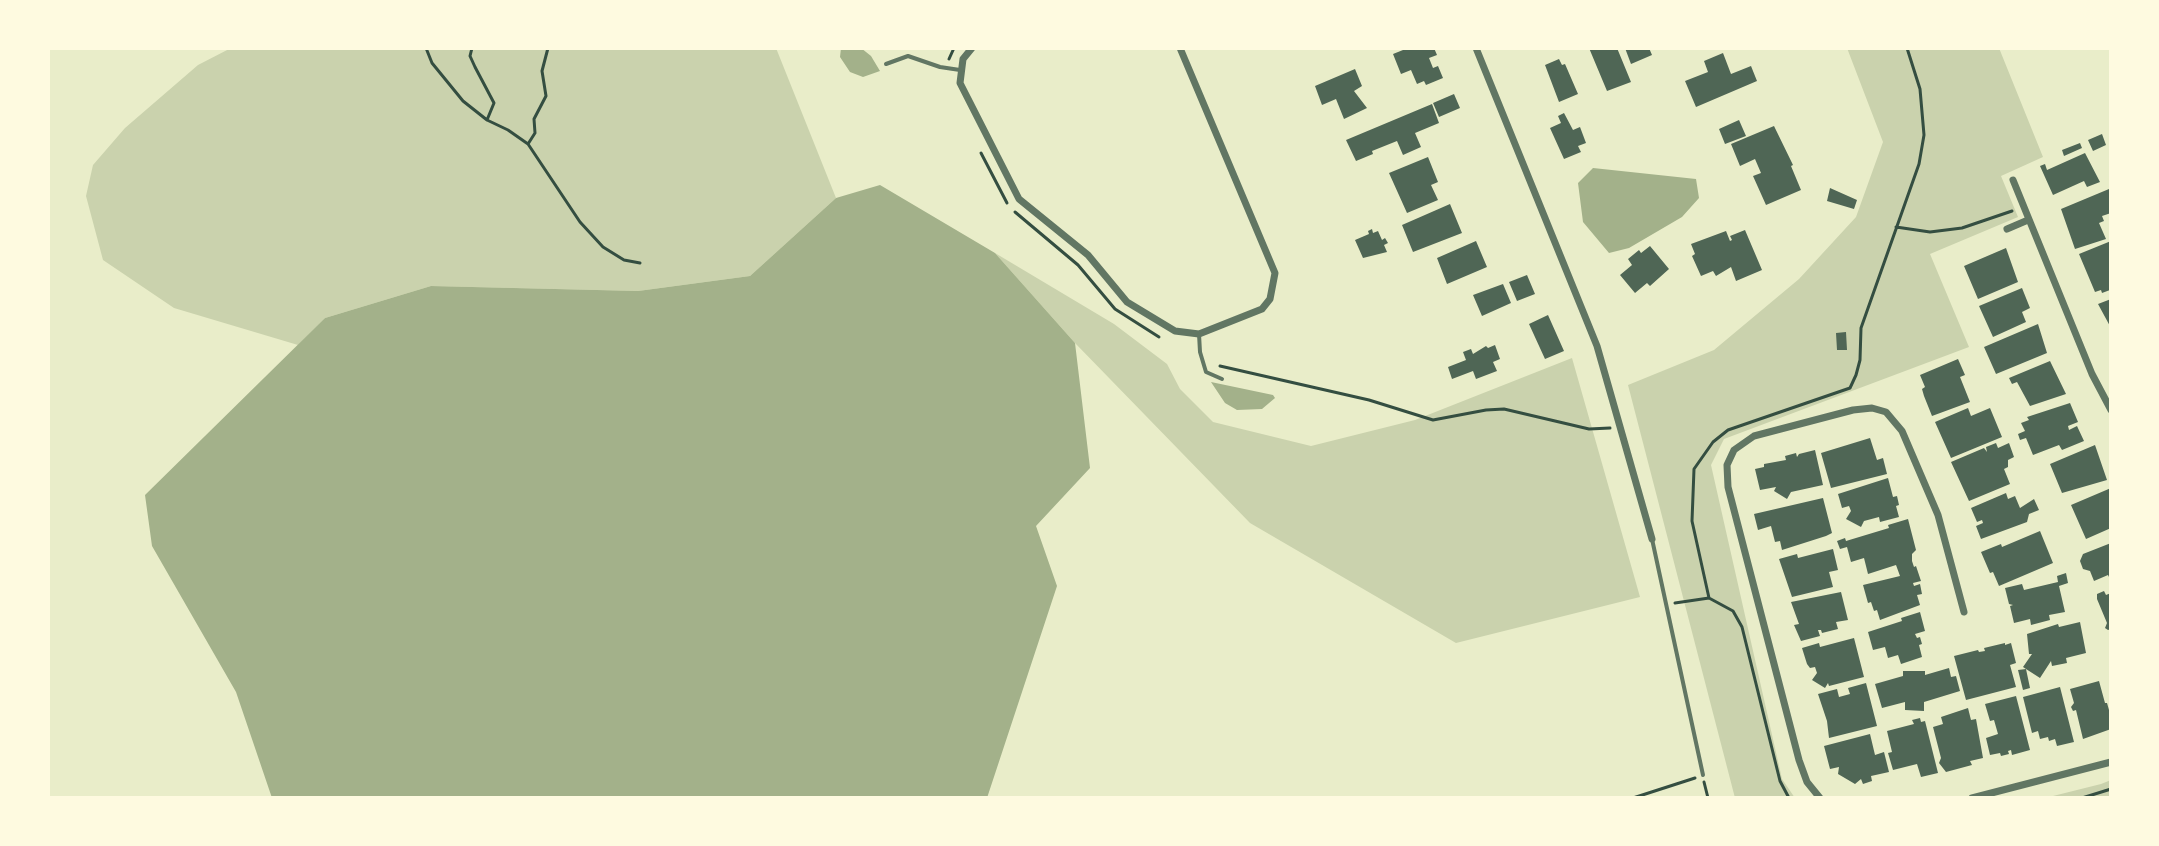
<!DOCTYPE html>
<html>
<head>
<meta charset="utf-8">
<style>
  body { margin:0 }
  #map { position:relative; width:2159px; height:846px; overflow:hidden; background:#e9edc9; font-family:"Asap Condensed",sans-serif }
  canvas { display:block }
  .frame { position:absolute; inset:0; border:50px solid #fefae0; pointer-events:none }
</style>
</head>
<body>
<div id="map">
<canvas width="2159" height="846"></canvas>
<div class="frame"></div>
</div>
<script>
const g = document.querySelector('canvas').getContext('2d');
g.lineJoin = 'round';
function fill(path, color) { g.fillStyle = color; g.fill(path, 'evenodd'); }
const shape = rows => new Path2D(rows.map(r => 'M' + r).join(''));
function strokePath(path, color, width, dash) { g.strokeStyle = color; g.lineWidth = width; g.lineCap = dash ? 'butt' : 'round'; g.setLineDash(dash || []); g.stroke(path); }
fill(shape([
  [231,48,776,48,836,198,750,276,638,291,431,286,325,318,298,345,174,308,103,260,86,196,93,165,125,128,198,65],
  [1847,48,1999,48,2043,157,2001,176,2018,217,1930,254,1969,347,1724,439,1711,465,1782,779,1795,798,1735,798,1628,385,1714,350,1799,279,1856,217,1883,142],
  [995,253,1114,324,1167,364,1180,389,1213,422,1311,446,1415,420,1572,358,1640,597,1456,643,1250,523,1075,343],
  [2111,780,2110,798,2045,798,2101,784]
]), '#cad2ad');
fill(shape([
  [841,48,861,48,871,56,880,71,863,77,850,72,840,57],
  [1593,168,1696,179,1699,198,1682,217,1629,248,1609,253,1583,222,1578,183],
  [880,185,995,253,1075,343,1090,468,1036,526,1057,586,987,798,272,798,236,692,152,546,145,495,325,318,431,286,638,291,750,276,836,198],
  [1211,382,1273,395,1275,398,1262,409,1237,410,1225,403]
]), '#a3b18a');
fill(shape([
  [1408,48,1434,48,1437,55,1429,58,1433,68,1438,66,1443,78,1426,85,1424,81,1417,84,1411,70,1401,74,1393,54],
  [1589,48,1617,48,1631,82,1607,91],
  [1625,48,1649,48,1652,55,1631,64],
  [1723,53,1731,74,1751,66,1757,81,1696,107,1685,81,1708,72,1704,61],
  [1559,59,1562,65,1565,64,1578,94,1559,102,1545,65],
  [1355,69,1362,86,1354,91,1367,108,1344,119,1336,99,1322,105,1315,86],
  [1454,94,1460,108,1439,117,1433,103],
  [1432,104,1439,123,1415,133,1421,147,1403,155,1397,141,1372,151,1373,154,1356,161,1346,140],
  [1564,113,1573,130,1580,127,1586,143,1578,146,1581,152,1564,159,1550,128,1561,123,1558,116],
  [1739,120,1746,136,1725,144,1719,129],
  [1774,126,1793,165,1791,166,1801,190,1766,205,1753,176,1761,173,1755,159,1740,166,1731,144],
  [2102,134,2106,145,2093,151,2088,140],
  [2080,143,2082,148,2064,156,2062,150],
  [2085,153,2100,182,2087,187,2084,181,2053,195,2040,166,2045,164,2047,170],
  [1428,157,1438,182,1431,185,1438,200,1407,213,1389,173],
  [1830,188,1857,200,1854,209,1827,201],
  [2109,189,2111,213,2102,216,2104,221,2099,223,2106,239,2075,249,2061,209],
  [1450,204,1462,233,1413,252,1402,225],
  [1372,229,1373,233,1378,231,1382,240,1385,238,1388,243,1384,245,1387,252,1363,258,1355,240,1369,234,1368,231],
  [1745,230,1762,270,1736,281,1731,267,1716,276,1713,271,1701,276,1692,256,1695,254,1691,244,1726,231,1730,241,1732,240,1730,236],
  [1476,241,1487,267,1447,284,1437,258],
  [2111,241,2110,290,2102,293,2101,290,2095,292,2079,254],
  [1650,246,1669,269,1650,286,1647,283,1635,293,1620,275,1632,265,1628,259,1639,250,1641,253],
  [2006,248,2018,282,1978,299,1964,266],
  [1527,275,1535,294,1517,301,1509,282],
  [1503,284,1511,303,1482,316,1473,295],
  [2022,288,2030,308,2022,312,2026,322,1993,337,1979,306],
  [2111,299,2111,328,2098,304],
  [1548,315,1564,351,1545,359,1529,324],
  [2038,324,2047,353,1996,374,1984,347],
  [1846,332,1847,350,1837,350,1836,333],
  [1495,345,1500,359,1493,362,1497,371,1476,379,1473,371,1452,379,1448,367,1466,360,1463,352,1471,349,1473,354,1486,346,1488,348],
  [1958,359,1965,375,1960,377,1970,402,1932,416,1924,396,1922,389,1925,387,1920,375],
  [2050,361,2066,394,2030,406,2017,382,2012,384,2009,378],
  [2070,403,2078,422,2068,426,2069,430,2077,426,2084,441,2062,450,2059,445,2033,455,2026,438,2020,440,2018,434,2025,431,2021,423,2029,420,2027,417],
  [1968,408,1971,416,1990,408,2002,437,1951,458,1935,422],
  [1870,438,1877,460,1883,458,1887,474,1831,488,1821,453],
  [1996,443,1998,448,2009,443,2014,457,2008,460,2008,467,2004,469,2010,484,1969,501,1951,462,1984,448,1987,452,1986,447],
  [2095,445,2107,480,2062,493,2050,464],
  [1815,450,1823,485,1791,492,1787,499,1774,491,1776,487,1760,490,1755,469,1764,467,1764,464,1786,460,1785,456,1796,453,1797,457,1799,454],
  [1888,478,1893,497,1897,496,1899,505,1896,506,1899,517,1880,522,1879,517,1864,521,1861,527,1846,519,1851,511,1849,506,1842,508,1838,494],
  [2111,488,2111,528,2086,539,2071,505],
  [2006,493,2008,499,2015,496,2020,508,2034,499,2039,510,2029,514,2027,522,1981,539,1976,526,1983,523,1982,520,1977,522,1971,508],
  [1823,498,1832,533,1826,536,1782,550,1780,541,1775,542,1771,526,1758,530,1754,514],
  [1908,519,1916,550,1912,554,1912,561,1914,567,1916,566,1921,581,1913,583,1914,586,1920,584,1922,594,1917,595,1920,605,1880,620,1877,610,1874,611,1871,602,1868,603,1863,585,1900,576,1896,565,1868,574,1864,558,1851,562,1847,547,1840,549,1837,541,1845,538,1846,541,1889,528,1888,525],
  [2040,531,2053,563,1999,586,1993,572,1990,573,1981,552,2001,544,2002,547],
  [2111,543,2111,581,2108,575,2094,581,2090,571,2083,569,2080,561,2083,554],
  [1833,549,1838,570,1829,572,1833,587,1792,597,1779,559,1797,554,1798,558],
  [2066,573,2068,583,2059,586,2065,612,2049,615,2050,620,2031,625,2030,619,2014,623,2010,606,2013,605,2009,604,2005,588,2022,584,2024,590,2058,582,2057,576],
  [2104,591,2106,595,2111,593,2111,629,2108,630,2105,628,2107,623,2097,599,2097,594],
  [1841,592,1848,620,1836,622,1838,629,1822,633,1821,630,1818,630,1820,636,1801,641,1794,625,1799,624,1791,602],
  [1920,612,1925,631,1915,634,1917,638,1920,637,1922,644,1919,645,1922,657,1901,664,1898,655,1888,658,1885,647,1873,650,1868,632,1902,621,1901,618],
  [2080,622,2086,653,2066,658,2067,663,2052,666,2051,661,2040,678,2026,669,2030,688,2023,690,2018,670,2026,669,2023,667,2032,654,2029,654,2027,634,2058,624,2059,627],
  [1854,638,1864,677,1829,686,1828,683,1825,688,1812,680,1817,673,1815,667,1810,668,1807,664,1802,648,1819,643,1820,647],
  [2005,643,2005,645,2011,643,2016,663,2010,665,2016,687,1966,700,1954,656,1978,650,1979,652,1985,651,1984,648],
  [1949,668,1951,677,1956,676,1960,691,1924,702,1924,711,1905,710,1905,702,1882,708,1875,684,1903,676,1903,671,1925,671,1925,675],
  [2099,681,2105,703,2107,703,2109,710,2111,709,2111,729,2083,739,2076,710,2073,711,2071,707,2074,703,2070,689],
  [1866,683,1877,726,1829,738,1827,721,1818,694,1837,689,1839,697,1850,694,1848,688],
  [2060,687,2074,742,2057,746,2055,739,2049,741,2048,737,2040,739,2038,731,2032,733,2023,697],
  [2016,696,2030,750,2012,755,2011,750,2008,751,2009,754,2001,756,2000,753,1990,755,1986,738,1998,734,1994,720,1990,721,1985,704],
  [1968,708,1971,720,1976,719,1983,758,1970,761,1972,765,1946,772,1939,763,1941,758,1933,727,1943,724,1941,717],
  [1920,718,1921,722,1925,721,1938,773,1921,777,1917,764,1893,770,1888,753,1892,752,1887,731,1914,724,1912,720],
  [1870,734,1875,755,1884,752,1889,772,1871,776,1872,781,1863,784,1861,779,1855,784,1838,774,1839,767,1830,769,1824,746]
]), '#4f6655');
strokePath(shape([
  [426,48,432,63,463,101,487,120,508,130,528,144,580,222,603,247,624,260,640,263],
  [472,48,470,56,475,67,494,103,487,120],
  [949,59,954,48],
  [528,144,535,133,534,119,546,96,542,71,548,48],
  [981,153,1007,203],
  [1015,212,1078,265,1115,309,1159,337],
  [1896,227,1930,232,1962,228,2012,211],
  [1220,366,1369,400,1433,420,1486,410,1504,409,1589,429,1610,428],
  [1709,598,1692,521,1694,469,1713,442,1728,430,1850,388,1856,375,1860,360,1861,328,1919,164,1924,135,1920,89,1907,48],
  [1675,603,1709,598,1733,611,1742,627,1780,781,1789,798],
  [1704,782,1708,798],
  [1633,798,1695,778],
  [2082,798,2111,789]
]), '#344e41', 3);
strokePath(shape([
  [886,64,908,56,940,67,960,70],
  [1199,334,1200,352,1206,372,1222,379],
  [1652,539,1703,775]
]), '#617663', 4);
strokePath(shape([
  [972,48,963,59,960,83,1019,199,1088,255,1127,302,1175,331,1199,334,1262,309,1270,299,1275,273,1180,48],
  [1476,48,1597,346,1652,539],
  [2013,180,2092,374,2111,410],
  [2007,229,2028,220],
  [1820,798,1807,782,1799,760,1728,487,1727,465,1734,450,1754,436,1853,410,1872,408,1886,412,1902,431,1938,515,1964,612],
  [1972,798,2111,762]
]), '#617663', 7);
</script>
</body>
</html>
